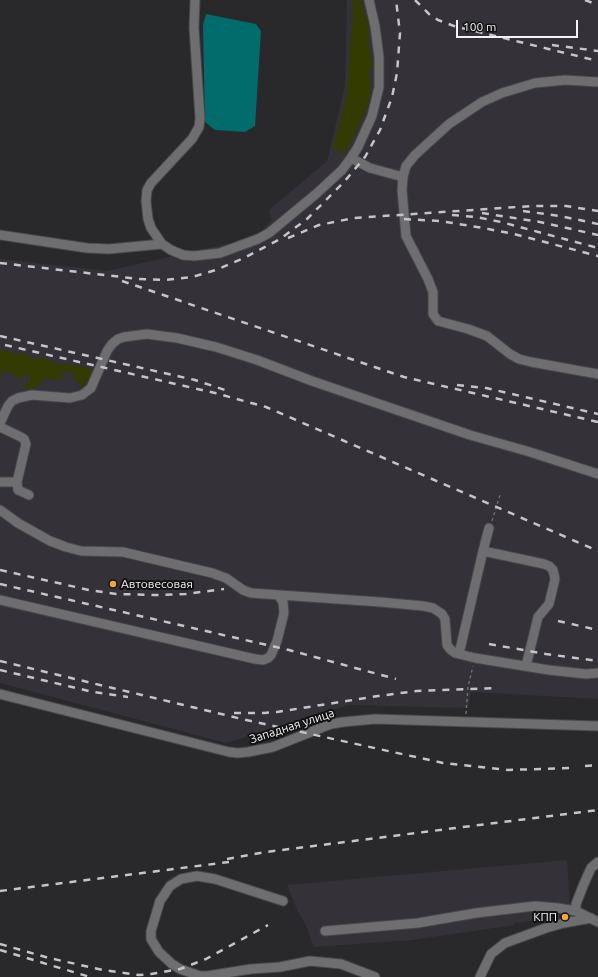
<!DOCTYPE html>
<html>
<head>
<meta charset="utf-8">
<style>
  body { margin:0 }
  #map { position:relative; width:598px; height:977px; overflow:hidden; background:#29292b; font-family:Ubuntu,sans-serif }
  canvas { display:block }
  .scale { position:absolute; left:456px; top:20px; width:122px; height:18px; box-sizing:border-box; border:2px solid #f4f3f5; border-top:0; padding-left:5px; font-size:12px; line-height:14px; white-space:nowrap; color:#f4f3f5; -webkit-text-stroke:3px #121213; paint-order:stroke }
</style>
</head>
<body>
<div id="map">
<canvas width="598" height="977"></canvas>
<div class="scale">100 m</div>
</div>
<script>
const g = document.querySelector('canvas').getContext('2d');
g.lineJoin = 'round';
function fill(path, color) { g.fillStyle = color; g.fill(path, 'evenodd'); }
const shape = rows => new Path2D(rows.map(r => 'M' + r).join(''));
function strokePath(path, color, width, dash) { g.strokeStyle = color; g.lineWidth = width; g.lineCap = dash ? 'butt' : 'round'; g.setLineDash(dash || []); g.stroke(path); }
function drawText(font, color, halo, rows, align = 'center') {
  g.font = font + ' Ubuntu,sans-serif'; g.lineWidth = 4; g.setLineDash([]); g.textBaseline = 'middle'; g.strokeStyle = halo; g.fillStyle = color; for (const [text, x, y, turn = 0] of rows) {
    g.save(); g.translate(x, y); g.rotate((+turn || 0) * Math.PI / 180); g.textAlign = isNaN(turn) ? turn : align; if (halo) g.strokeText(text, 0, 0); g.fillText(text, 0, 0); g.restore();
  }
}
fill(shape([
  [347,0,598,0,598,699,471,692,468,708,349,705,226,743,0,683,0,259,107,271,245,240,259,233,271,221,269,210,327,161,345,86],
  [567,860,571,919,531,921,515,923,515,925,412,940,314,947,305,923,298,912,287,885]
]), '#343139');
fill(shape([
  [353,0,361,0,368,23,369,47,374,68,369,68,369,73,371,91,367,108,352,140,343,155,337,149,333,149,347,95,350,46,353,19],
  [0,349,2,351,10,351,15,354,25,353,35,361,41,357,44,357,53,363,80,366,90,369,93,372,93,374,81,389,81,384,75,381,74,375,70,372,66,371,63,371,61,375,67,383,60,378,56,378,54,380,46,378,37,387,24,389,21,388,25,386,30,379,30,377,27,375,25,375,20,379,7,371,4,371,2,375,0,376]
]), '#343b01');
fill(shape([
  [206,14,256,24,261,31,255,126,245,132,215,130,205,122,203,25]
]), '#026c6d');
const minor = shape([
  [195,0,194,28,200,118,199,127,192,139,151,183,147,190,146,201,148,219,151,228,162,244,171,250,183,255,194,256,220,253,258,239,269,233,316,194,342,170,351,158,358,147,372,116,379,87,379,57,375,26,369,0],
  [351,158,370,168,403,177,402,190,406,236,428,279,433,292,433,314,438,321,468,329,487,336,510,354,519,359,531,362,598,374],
  [403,177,406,166,415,155,449,124,482,102,502,93,535,83,565,80,598,82],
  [0,235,87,248,109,249,162,244],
  [0,423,8,406,12,401,18,398,32,395,70,398,82,395,91,388,107,351,112,344,118,339,124,337,147,334,177,338,216,347,257,360,312,381,470,435,530,452,598,474],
  [0,427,21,437,24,439,26,444,17,482,0,482],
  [17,482,18,490,29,495],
  [0,510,18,523,50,541,66,547,81,551,123,552,212,573,226,578,243,590,251,593,380,602,423,606,433,608,442,614,445,619,447,645,450,649,455,653,475,658,549,670,586,674,598,673],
  [483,551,489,528],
  [0,600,255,659,263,660,268,658,271,655,277,641,284,613,283,602,279,596],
  [459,654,483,551,544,564,549,566,553,570,555,579,549,604,538,617,526,666],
  [0,694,229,752,238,753,248,752,273,747,331,724,343,722,375,719,598,726],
  [283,901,215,879,197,876,181,879,170,886,160,901,151,931,151,939,159,952,172,964,180,969,200,976,207,976,251,969,280,967,310,961,341,964,375,977],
  [576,911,576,904,583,886,591,868,598,862],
  [325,931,418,923,476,913,535,906,558,908,576,911,598,922],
  [480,977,491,954,505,943,546,928,564,923,591,918]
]);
strokePath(minor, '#484749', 11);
strokePath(shape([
  [492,521,500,495],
  [466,714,468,687,473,666]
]), '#6e6e70', 1.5, [3, 3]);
strokePath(minor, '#6e6e70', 9);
strokePath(shape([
  [415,0,430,15,438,20,454,26,598,61],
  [585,0,598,5],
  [552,45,598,51],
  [523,211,560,216,598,224],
  [482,213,540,222,598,235],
  [452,215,476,217,501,222,598,248],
  [404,219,440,221,483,228,514,234,598,256],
  [288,238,319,225,354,218,532,206,566,206,598,211],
  [0,263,139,279,165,280,192,277,216,270,244,258,280,239,307,219,344,182,365,157,380,130,392,97,397,73,400,33,396,0],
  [122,281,404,377,598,422],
  [0,336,195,380,231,392],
  [5,345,215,393,266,407,598,551],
  [457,385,486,388,598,414],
  [0,570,89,590,116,594,156,595,186,594,224,589],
  [0,584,289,650,396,679],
  [558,621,598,630],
  [489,644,546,654,598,661],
  [0,661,242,719,443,763,508,770,570,768],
  [0,670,93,692,128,697],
  [234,713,264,713,277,712,378,696,417,691,496,688],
  [585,766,598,765],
  [227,859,266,852,598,810],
  [0,891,229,862],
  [0,944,49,958,103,970,139,975,151,974,180,969,206,959,268,925],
  [0,950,90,977]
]), '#c5c4c6', 2.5, [7, 7]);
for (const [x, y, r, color] of [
  [113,584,4,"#eea83c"],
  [565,917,4,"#eea83c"]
]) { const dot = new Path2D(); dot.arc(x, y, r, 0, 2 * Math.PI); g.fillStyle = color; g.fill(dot); strokePath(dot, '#121213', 1.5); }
drawText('12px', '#f4f3f5', '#121213', [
  ["Автовесовая",121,584],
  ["КПП",557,917,"right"]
], 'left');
drawText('12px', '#f4f3f5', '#121213', [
  ["Западная улица",292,726,-18]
]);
</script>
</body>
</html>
